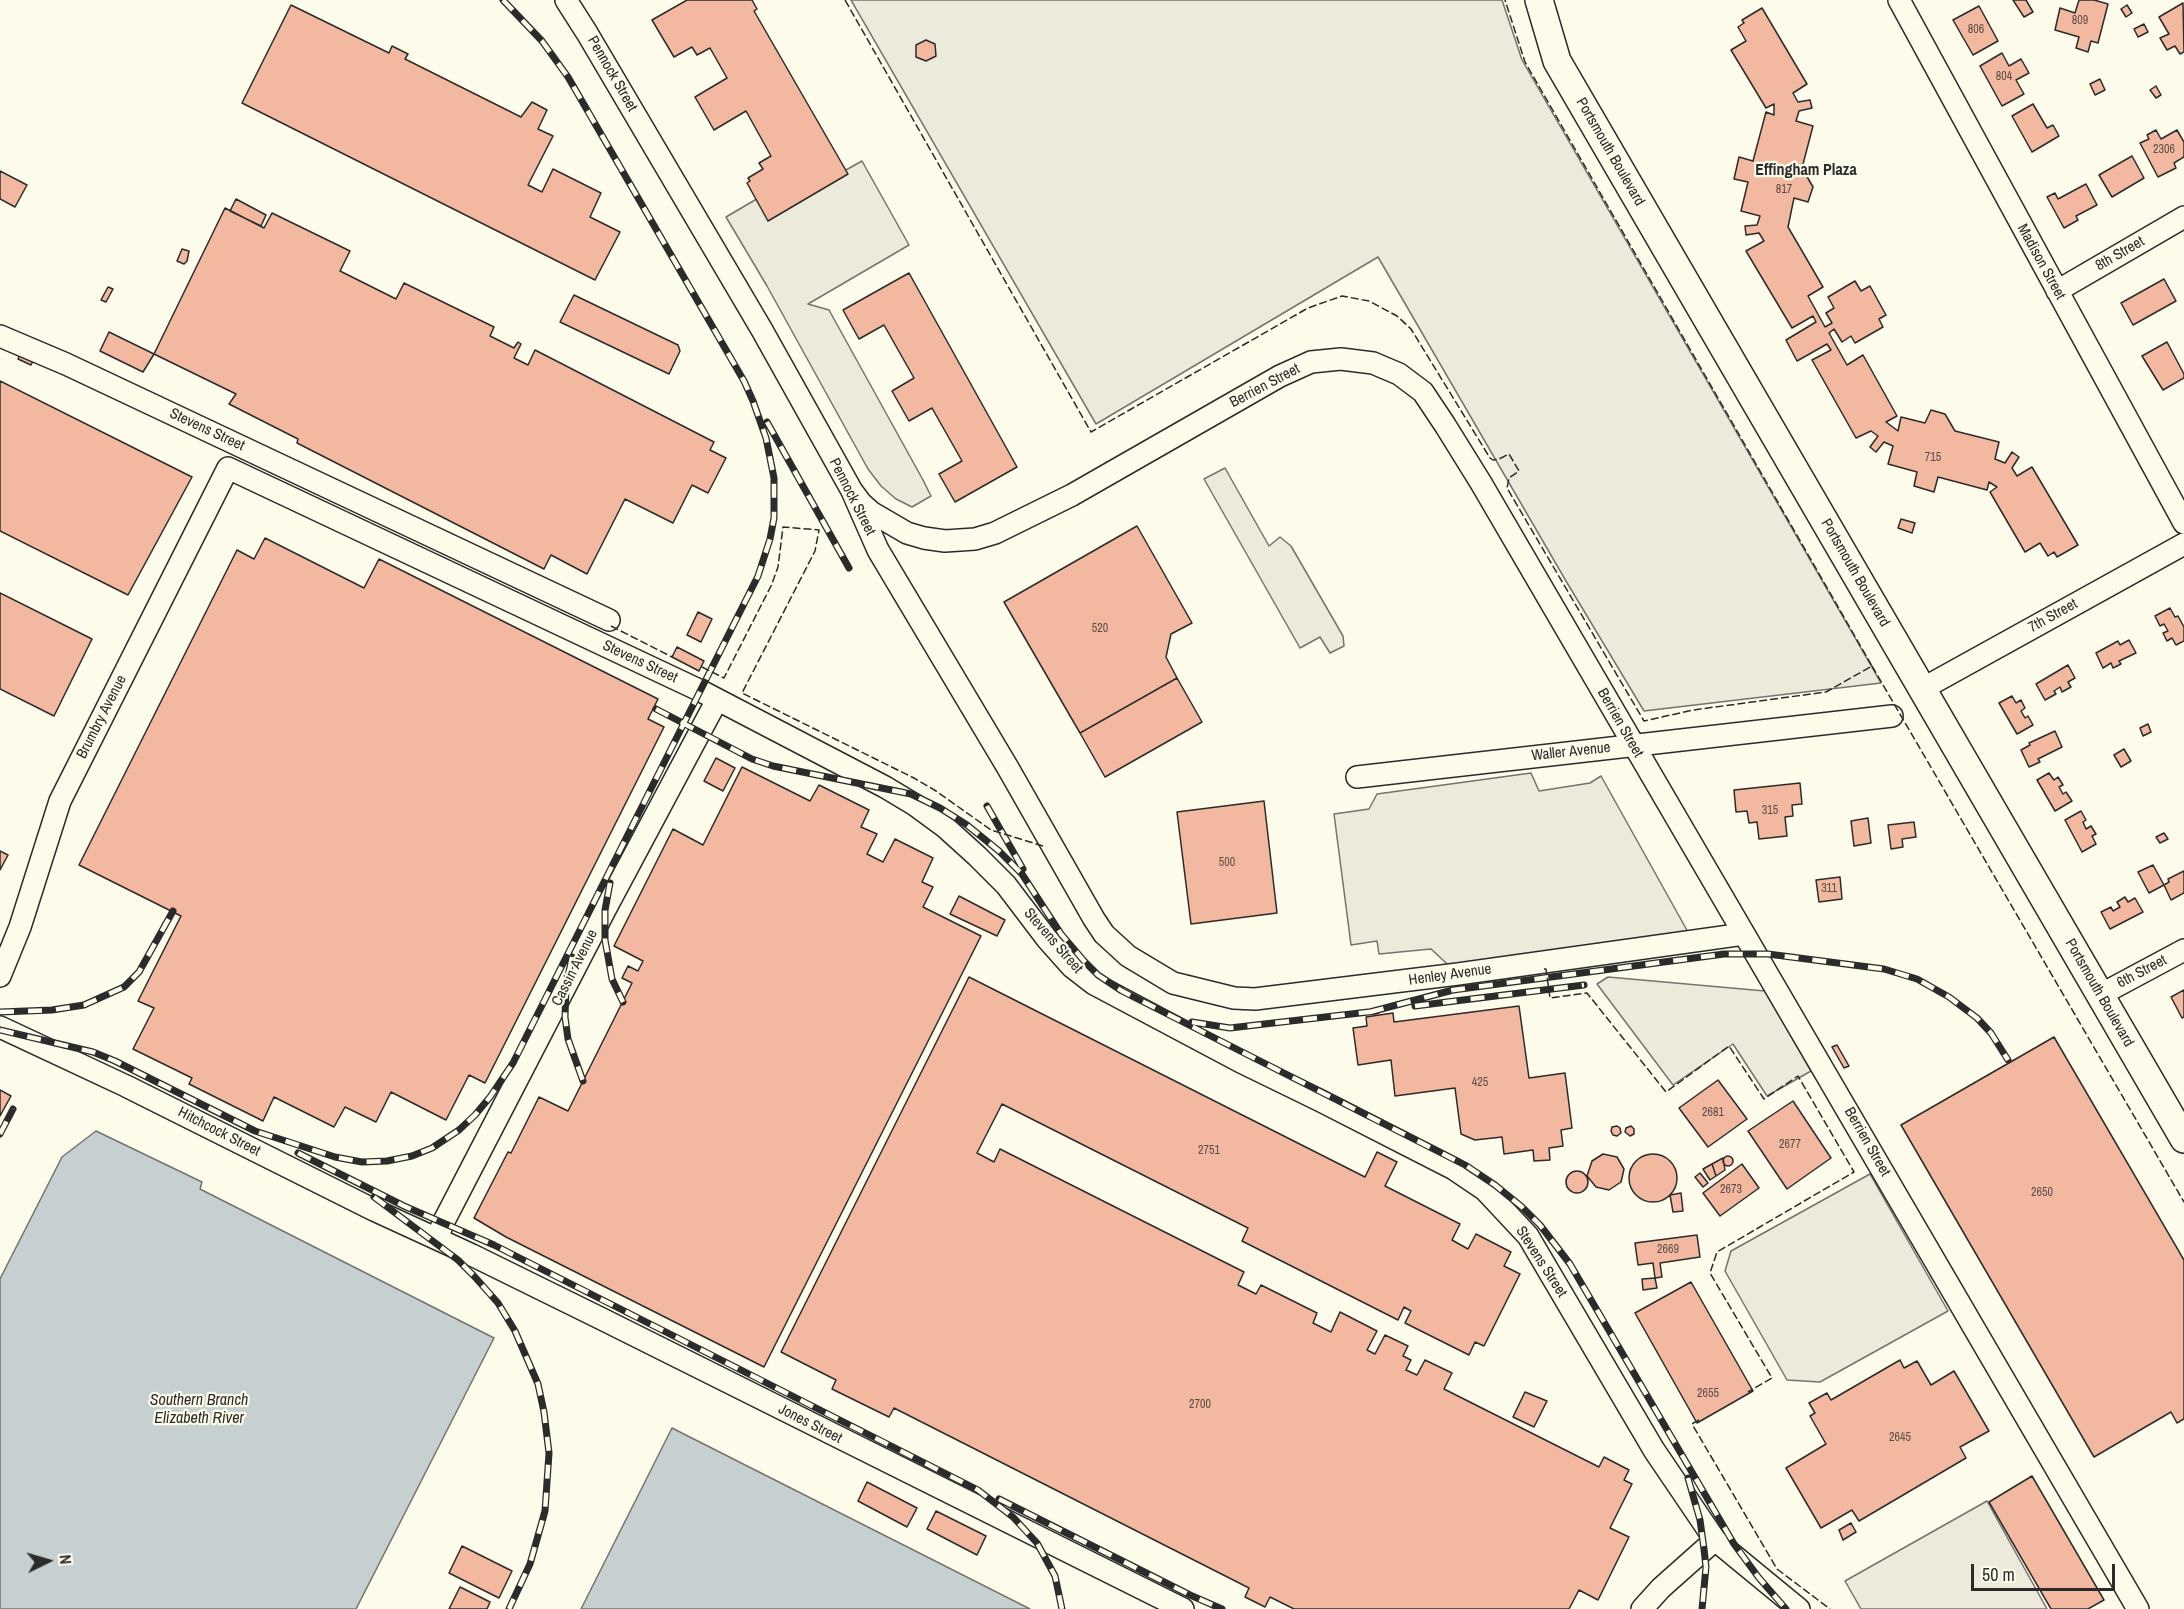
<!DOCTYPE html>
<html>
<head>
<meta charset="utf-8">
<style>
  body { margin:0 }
  #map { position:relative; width:2184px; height:1609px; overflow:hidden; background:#fdfbea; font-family:"Archivo Narrow",sans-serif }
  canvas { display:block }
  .north { position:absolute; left:18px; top:1531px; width:60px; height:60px; -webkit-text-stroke:4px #fdfbea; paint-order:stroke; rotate:85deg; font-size:16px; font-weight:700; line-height:24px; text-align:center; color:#2b2b2b }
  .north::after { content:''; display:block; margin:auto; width:21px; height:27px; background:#2b2b2b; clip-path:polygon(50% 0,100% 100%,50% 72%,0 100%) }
  .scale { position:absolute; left:1971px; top:1564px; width:144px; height:27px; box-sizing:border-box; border:3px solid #2b2b2b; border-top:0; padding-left:8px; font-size:18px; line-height:21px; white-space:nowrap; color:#2b2b2b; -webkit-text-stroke:4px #fdfbea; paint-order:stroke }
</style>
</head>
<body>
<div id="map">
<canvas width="2184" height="1609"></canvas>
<div class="north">N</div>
<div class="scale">50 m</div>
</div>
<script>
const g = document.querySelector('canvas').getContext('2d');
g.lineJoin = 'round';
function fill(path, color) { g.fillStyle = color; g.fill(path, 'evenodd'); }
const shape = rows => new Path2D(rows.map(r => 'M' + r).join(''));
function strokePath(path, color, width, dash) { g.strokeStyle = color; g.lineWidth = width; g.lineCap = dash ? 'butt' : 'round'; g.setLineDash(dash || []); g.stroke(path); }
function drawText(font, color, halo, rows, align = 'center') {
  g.font = font + ' "Archivo Narrow",sans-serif'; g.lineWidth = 4.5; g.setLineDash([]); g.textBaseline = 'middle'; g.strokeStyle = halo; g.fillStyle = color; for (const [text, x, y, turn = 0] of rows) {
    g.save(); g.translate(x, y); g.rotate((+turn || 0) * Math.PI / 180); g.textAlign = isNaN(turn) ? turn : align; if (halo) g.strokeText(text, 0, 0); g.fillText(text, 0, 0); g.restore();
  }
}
const parking = shape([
  [851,0,1502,0,1522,60,1881,683,1644,711,1566,581,1378,257,1096,424,851,0],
  [862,161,909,245,808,304,829,310,923,480,931,496,912,507,896,499,881,486,868,469,767,286,726,217,760,197,769,213,862,161],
  [1225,468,1269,546,1280,537,1291,546,1343,636,1344,646,1330,653,1320,637,1300,648,1204,479,1225,468],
  [1531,773,1539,791,1590,783,1601,776,1693,941,1458,974,1431,949,1379,954,1377,941,1351,945,1334,814,1369,809,1377,794,1531,773],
  [1608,977,1765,991,1811,1071,1767,1096,1733,1044,1673,1085,1597,984,1608,977],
  [1870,1174,1948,1311,1820,1382,1787,1380,1725,1271,1731,1251,1870,1174],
  [1987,1501,2047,1609,1861,1609,1845,1581,1987,1501]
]);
fill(parking, '#eceadb');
strokePath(parking, '#74746e', 1.5);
const water = shape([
  [96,1131,202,1182,200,1189,494,1338,356,1609,0,1609,0,1279,62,1157,96,1131],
  [672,1428,1030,1609,581,1609,672,1428]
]);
fill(water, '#c7d0d0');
strokePath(water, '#74746e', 1.5);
const building = shape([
  [687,0,752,0,757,9,754,11,848,174,768,221,747,183,750,181,748,178,763,169,759,163,771,156,746,111,714,130,695,97,727,78,710,48,697,55,692,47,674,57,652,20,687,0],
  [2013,0,2026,0,2033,12,2024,17,2013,0],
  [2079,0,2094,0,2108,4,2098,43,2091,41,2088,52,2076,48,2079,37,2055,30,2060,8,2075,13,2079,0],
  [2183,3,2184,52,2180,54,2175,46,2167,50,2160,38,2169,34,2159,17,2183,3],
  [291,5,389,53,392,46,408,54,405,59,521,117,532,102,547,110,538,129,553,136,528,185,542,192,553,169,601,193,590,217,620,232,595,280,242,103,291,5],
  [2127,5,2132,13,2126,17,2121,9,2127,5],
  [1979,6,1998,41,1973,55,1953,20,1979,6],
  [1762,8,1807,84,1793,93,1798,102,1810,100,1812,108,1799,111,1796,121,1813,126,1802,168,1813,187,1808,202,1794,198,1788,227,1823,287,1808,296,1825,327,1832,323,1826,313,1834,308,1828,297,1855,281,1861,291,1870,286,1886,315,1879,319,1883,327,1855,343,1851,336,1842,342,1834,329,1829,333,1847,365,1863,355,1897,416,1886,422,1898,431,1901,417,1925,423,1931,410,1945,414,1955,431,1999,442,1995,459,2005,463,2012,452,2019,457,2012,468,2017,476,2032,467,2078,545,2057,557,2054,552,2048,556,2040,543,2025,552,1990,492,1997,487,1989,482,1987,490,1938,477,1934,492,1914,486,1917,472,1888,464,1893,446,1884,442,1876,452,1870,447,1878,436,1871,431,1856,438,1812,360,1831,350,1827,344,1797,361,1786,340,1816,322,1813,316,1792,328,1746,251,1764,241,1759,233,1746,235,1745,226,1757,225,1760,216,1741,211,1748,182,1734,179,1739,157,1753,161,1766,112,1774,115,1774,104,1766,108,1731,50,1746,41,1738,27,1744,23,1742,20,1762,8],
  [2144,24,2148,32,2138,37,2134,29,2144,24],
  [926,40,935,44,936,56,926,61,916,57,916,45,926,40],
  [2002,53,2009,66,2021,59,2029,73,2016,80,2024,94,2002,106,1980,66,2002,53],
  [2100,79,2105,90,2095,95,2090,84,2100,79],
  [2156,86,2161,95,2156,98,2150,90,2156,86],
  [2033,104,2047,128,2053,125,2059,136,2032,152,2012,116,2033,104],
  [2156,130,2161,139,2177,130,2184,142,2184,157,2174,163,2176,168,2158,177,2140,143,2149,139,2147,135,2156,130],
  [2132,156,2144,178,2112,197,2099,175,2132,156],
  [0,171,27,185,15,207,0,199,0,171],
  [2086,184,2097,205,2076,216,2078,220,2064,228,2047,197,2055,193,2058,199,2086,184],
  [236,199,266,215,261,226,230,211,236,199],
  [225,208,264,228,272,213,350,251,340,271,396,299,404,283,494,327,490,336,514,348,518,342,521,344,514,358,528,365,535,350,714,442,710,450,726,458,708,493,692,485,673,523,625,499,587,574,551,555,544,569,297,443,298,439,229,404,236,394,154,354,225,208],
  [182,249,189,251,187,261,184,264,177,261,182,249],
  [909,273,1017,467,955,502,939,474,962,461,932,408,909,421,892,391,914,378,884,325,859,339,843,310,909,273],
  [2164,279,2176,301,2133,325,2121,303,2164,279],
  [108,287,113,289,106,302,101,300,108,287],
  [574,295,678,345,680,351,669,374,560,322,574,295],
  [109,332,154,354,143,372,100,351,109,332],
  [2167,342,2184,374,2184,378,2163,390,2142,356,2167,342],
  [22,349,36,355,31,365,18,359,22,349],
  [0,381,192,477,128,595,0,531,0,381],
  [1901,519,1915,523,1912,533,1898,528,1901,519],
  [1137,526,1192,623,1171,634,1166,657,1177,678,1080,733,1004,602,1137,526],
  [265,538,364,588,379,559,658,699,648,719,664,727,485,1083,469,1075,446,1120,391,1092,376,1122,345,1107,334,1127,274,1097,263,1121,189,1084,192,1078,133,1049,154,1008,138,1001,181,916,79,865,237,550,254,559,265,538],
  [0,593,92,639,54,716,0,689,0,593],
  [2170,608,2175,617,2178,616,2184,627,2184,641,2176,645,2172,638,2167,641,2163,633,2168,631,2164,624,2160,626,2155,616,2170,608],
  [698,612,712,619,701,642,687,635,698,612],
  [2129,640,2136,653,2119,661,2121,664,2113,668,2111,663,2103,668,2096,653,2118,641,2120,645,2129,640],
  [677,647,704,661,699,671,672,657,677,647],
  [2068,665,2075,678,2068,682,2071,687,2062,692,2060,687,2054,691,2056,694,2045,700,2036,684,2068,665],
  [1177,678,1202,722,1105,777,1080,733,1177,678],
  [2012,696,2016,703,2021,700,2025,708,2021,711,2025,718,2028,716,2033,725,2017,734,1999,703,2012,696],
  [2148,724,2151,732,2143,736,2140,728,2148,724],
  [2055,731,2062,747,2038,759,2040,762,2029,767,2021,750,2030,745,2029,743,2055,731],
  [2124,749,2131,761,2121,767,2114,755,2124,749],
  [716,758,735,768,723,791,704,781,716,758],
  [742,767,810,801,819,785,869,810,861,827,877,834,867,854,883,862,895,839,933,858,922,882,933,887,923,907,981,936,764,1367,506,1237,474,1218,508,1152,511,1153,539,1097,568,1111,632,983,622,978,628,966,638,971,643,961,614,946,673,829,703,845,742,767],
  [2049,773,2054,780,2058,777,2063,785,2059,787,2063,794,2066,792,2072,801,2055,811,2037,780,2049,773],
  [1800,783,1802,804,1792,805,1793,816,1785,817,1787,836,1759,839,1757,822,1749,823,1747,811,1736,812,1734,790,1800,783],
  [1264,801,1277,913,1191,924,1177,812,1264,801],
  [2081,811,2086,820,2083,822,2086,829,2091,826,2096,834,2092,836,2096,844,2082,852,2065,820,2081,811],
  [1868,818,1871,843,1854,846,1851,821,1868,818],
  [1914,822,1916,837,1902,839,1903,847,1891,849,1888,825,1914,822],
  [2164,833,2168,839,2160,843,2156,837,2164,833],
  [0,851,8,855,0,870,0,851],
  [2153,865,2164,885,2149,893,2138,872,2153,865],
  [2184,871,2184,893,2171,900,2164,885,2169,882,2168,879,2184,871],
  [1840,877,1842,899,1819,902,1816,880,1840,877],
  [959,896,1005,920,997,936,950,914,959,896],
  [2125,897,2128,902,2135,898,2143,912,2110,929,2101,912,2111,907,2113,911,2120,907,2117,902,2125,897],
  [969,977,1365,1177,1377,1152,1397,1162,1385,1186,1460,1224,1452,1240,1468,1249,1476,1234,1511,1252,1504,1266,1520,1274,1484,1346,1475,1342,1469,1355,1405,1323,1411,1311,1404,1307,1398,1320,1242,1241,1248,1228,1002,1104,977,1153,994,1162,1000,1149,1244,1272,1238,1285,1256,1294,1261,1285,1317,1313,1313,1323,1331,1332,1340,1312,1377,1331,1367,1350,1375,1354,1385,1335,1408,1346,1403,1356,1411,1360,1406,1370,1417,1375,1425,1360,1452,1373,1444,1389,1599,1467,1604,1457,1629,1470,1624,1480,1632,1484,1610,1528,1629,1537,1598,1600,1579,1590,1569,1609,1294,1609,1270,1597,1265,1607,1245,1597,1249,1588,894,1408,889,1417,832,1389,836,1380,781,1352,969,977],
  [2184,990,2184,1017,2182,1018,2171,997,2184,990],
  [1519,1006,1529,1078,1565,1073,1572,1128,1561,1130,1563,1146,1549,1148,1550,1160,1534,1161,1533,1150,1504,1154,1502,1137,1475,1140,1461,1134,1455,1088,1395,1096,1391,1060,1358,1065,1353,1028,1367,1026,1366,1017,1393,1013,1394,1022,1519,1006],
  [2054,1037,2184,1260,2184,1419,2177,1423,2171,1412,2094,1457,1901,1125,2054,1037],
  [1837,1045,1849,1066,1844,1068,1832,1047,1837,1045],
  [1718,1080,1747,1119,1708,1147,1679,1108,1718,1080],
  [0,1090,11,1096,0,1116,0,1090],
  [1793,1101,1831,1158,1787,1189,1748,1131,1793,1101],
  [1617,1126,1620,1128,1621,1133,1617,1136,1613,1135,1611,1131,1612,1127,1617,1126],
  [1631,1126,1634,1129,1634,1134,1630,1136,1625,1132,1626,1128,1631,1126],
  [1603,1154,1617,1157,1624,1169,1621,1182,1609,1190,1596,1187,1587,1176,1592,1161,1603,1154],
  '1629 1178a24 24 0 1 1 48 0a24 24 0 1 1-48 0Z',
  '1723 1161a5 5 0 1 1 10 0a5 5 0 1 1-10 0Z',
  [1723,1158,1725,1170,1716,1176,1712,1164,1723,1158],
  [1712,1164,1716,1176,1710,1180,1703,1169,1712,1164],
  [1742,1164,1759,1188,1720,1216,1703,1193,1742,1164],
  '1566 1182a11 11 0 1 1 22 0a11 11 0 1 1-22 0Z',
  [1700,1173,1708,1183,1703,1187,1695,1177,1700,1173],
  [1681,1193,1683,1211,1673,1212,1670,1195,1681,1193],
  [1697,1235,1700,1257,1660,1263,1662,1277,1655,1278,1653,1263,1638,1265,1635,1243,1697,1235],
  [1655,1278,1657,1288,1643,1290,1642,1279,1655,1278],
  [1691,1282,1753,1391,1697,1423,1635,1313,1691,1282],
  [1900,1360,1904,1368,1917,1361,1931,1385,1954,1371,1989,1431,1960,1447,1966,1458,1859,1521,1852,1510,1821,1528,1786,1468,1826,1444,1810,1416,1815,1413,1809,1403,1827,1393,1831,1400,1900,1360],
  [1525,1392,1547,1401,1534,1427,1513,1417,1525,1392],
  [2032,1476,2104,1600,2088,1609,2051,1609,1989,1502,2032,1476],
  [867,1482,917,1508,907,1527,858,1501,867,1482],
  [936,1511,986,1536,977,1555,927,1529,936,1511],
  [1851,1523,1856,1532,1843,1540,1839,1530,1851,1523],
  [462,1546,512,1571,499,1598,449,1573,462,1546],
  [460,1587,490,1602,487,1609,449,1609,460,1587]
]);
fill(building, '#f2b8a0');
strokePath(building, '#2b2b2b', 1.5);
const minor = shape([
  [566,0,587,33,762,330,852,491,878,550,1008,768,1094,919,1104,934,1128,956,1173,983,1234,998,1255,999,1458,974,1744,934],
  [1899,0,2184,523],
  [2057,291,2184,217],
  [0,336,66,364,609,620],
  [852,491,861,503,871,512,907,533,924,538,945,541,975,539,995,533,1072,495,1280,376,1311,362,1341,359,1373,363,1399,374,1423,392,1445,425,1481,483,2138,1609],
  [1922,689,2184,544],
  [1357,777,1892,716],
  [0,976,20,927,60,801,228,468,701,691,885,787,915,805,945,827,977,856,1006,885,1047,939,1072,967,1094,984,1239,1061,1321,1101,1454,1169,1485,1190,1528,1236,1654,1450,1715,1540,1799,1609],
  [2100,995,2184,950],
  [0,1027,126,1086,374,1210,472,1255,604,1320,1183,1609],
  [437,1239,443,1223,605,910,717,700],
  [1642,1609,1661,1588,1715,1540]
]);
const major = shape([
  [1539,0,1557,61,2184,1139]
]);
strokePath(minor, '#2b2b2b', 24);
strokePath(major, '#2b2b2b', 30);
strokePath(minor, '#fdfbea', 21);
strokePath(major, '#fdfbea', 27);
const rail = shape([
  [767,422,849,568],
  [656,709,752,759,773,766,911,794,940,808,967,825,999,851,1022,874,1061,934,1084,961,1098,975,1122,991,1465,1165,1495,1185,1522,1207,1540,1225,1570,1264,1734,1544,1759,1578,1786,1609],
  [987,806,1023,869],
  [610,883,605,910,605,940,612,979,623,1002],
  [572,957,566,986,565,1017,568,1039,583,1081],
  [1415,1006,1584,985],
  [0,1012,52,1010,84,1005,124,987,139,972,173,911],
  [1370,1012,1453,990,1724,954,1768,954,1884,969,1917,979,1949,997,1977,1018,1991,1033,2008,1060],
  [1192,1022,1230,1028,1377,1011],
  [0,1030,93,1052,115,1061,255,1131,335,1157,362,1162,387,1161,412,1156,432,1148,459,1130,475,1115,490,1097,513,1063,758,576,770,539,774,518,774,478,766,438,753,401,744,381,568,77,542,41,503,0],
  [0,1134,13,1109],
  [298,1153,404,1206,494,1245,978,1490,1013,1517,1037,1543,1055,1576,1062,1609],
  [374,1197,458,1260,474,1276,498,1303,515,1331,538,1384,544,1412,549,1453,545,1511,530,1564,509,1609],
  [1688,1478,1700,1520,1704,1549,1706,1567,1702,1609],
  [999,1499,1190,1595,1222,1609]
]);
strokePath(rail, '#2b2b2b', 7);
strokePath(rail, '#fdfbea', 4.5, [14]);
strokePath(shape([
  [845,0,1091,432,1308,308,1342,296,1369,301,1397,316,1411,329,1490,458,1493,460,1499,459,1509,454,1519,471,1509,478,1507,488,1644,721,1693,710,1826,692,1872,666,1525,62,1505,0],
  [611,626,672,657],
  [1872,666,2184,1202],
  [702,667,724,678,771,586,778,567,783,527,819,530,815,551,742,693,914,778,936,791,991,830,1043,846],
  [1544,969,1546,969,1550,998,1587,993,1666,1092,1729,1046,1764,1099,1798,1076,1854,1172,1717,1252,1710,1273,1772,1378,1748,1392],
  [1699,1420,1692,1424,1777,1569,1830,1609]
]), '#2b2b2b', 1.5, [8, 3]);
drawText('12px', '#5d4e48', null, [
  ["809",2080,21],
  ["806",1976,30],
  ["804",2004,77],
  ["2306",2164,150],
  ["817",1784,190],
  ["715",1933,458],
  ["520",1100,629],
  ["315",1770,811],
  ["500",1227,863],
  ["311",1829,889],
  ["425",1480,1083],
  ["2681",1713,1113],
  ["2677",1790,1145],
  ["2751",1209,1151],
  ["2673",1731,1190],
  ["2650",2042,1193],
  ["2669",1668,1250],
  ["2655",1708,1394],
  ["2700",1200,1405],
  ["2645",1900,1438]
]);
drawText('15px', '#2b2b2b', '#fdfbea', [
  ["Pennock Street",612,74,60],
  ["Portsmouth Boulevard",1610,152,60],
  ["8th Street",2120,254,-30],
  ["Madison Street",2041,262,61],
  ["Berrien Street",1265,386,-28],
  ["Stevens Street",207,430,25],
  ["Pennock Street",852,497,63],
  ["Portsmouth Boulevard",1855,573,60],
  ["7th Street",2053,616,-29],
  ["Stevens Street",640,662,25],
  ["Brumbry Avenue",102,717,-63],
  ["Berrien Street",1620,723,60],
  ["Waller Avenue",1571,752,-6],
  ["Stevens Street",1053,941,49],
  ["Cassin Avenue",575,968,-63],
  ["6th Street",2142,972,-28],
  ["Henley Avenue",1450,975,-8],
  ["Portsmouth Boulevard",2099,993,60],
  ["Hitchcock Street",219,1132,27],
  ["Berrien Street",1867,1142,60],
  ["Stevens Street",1541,1262,57],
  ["Jones Street",810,1424,27]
]);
drawText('bold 16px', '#2b2b2b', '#fdfbea', [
  ["Effingham Plaza",1806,171]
]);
drawText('italic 16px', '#2b2b2b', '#fdfbea', [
  ["Southern Branch",199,1401],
  ["Elizabeth River",199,1419]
]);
</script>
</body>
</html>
